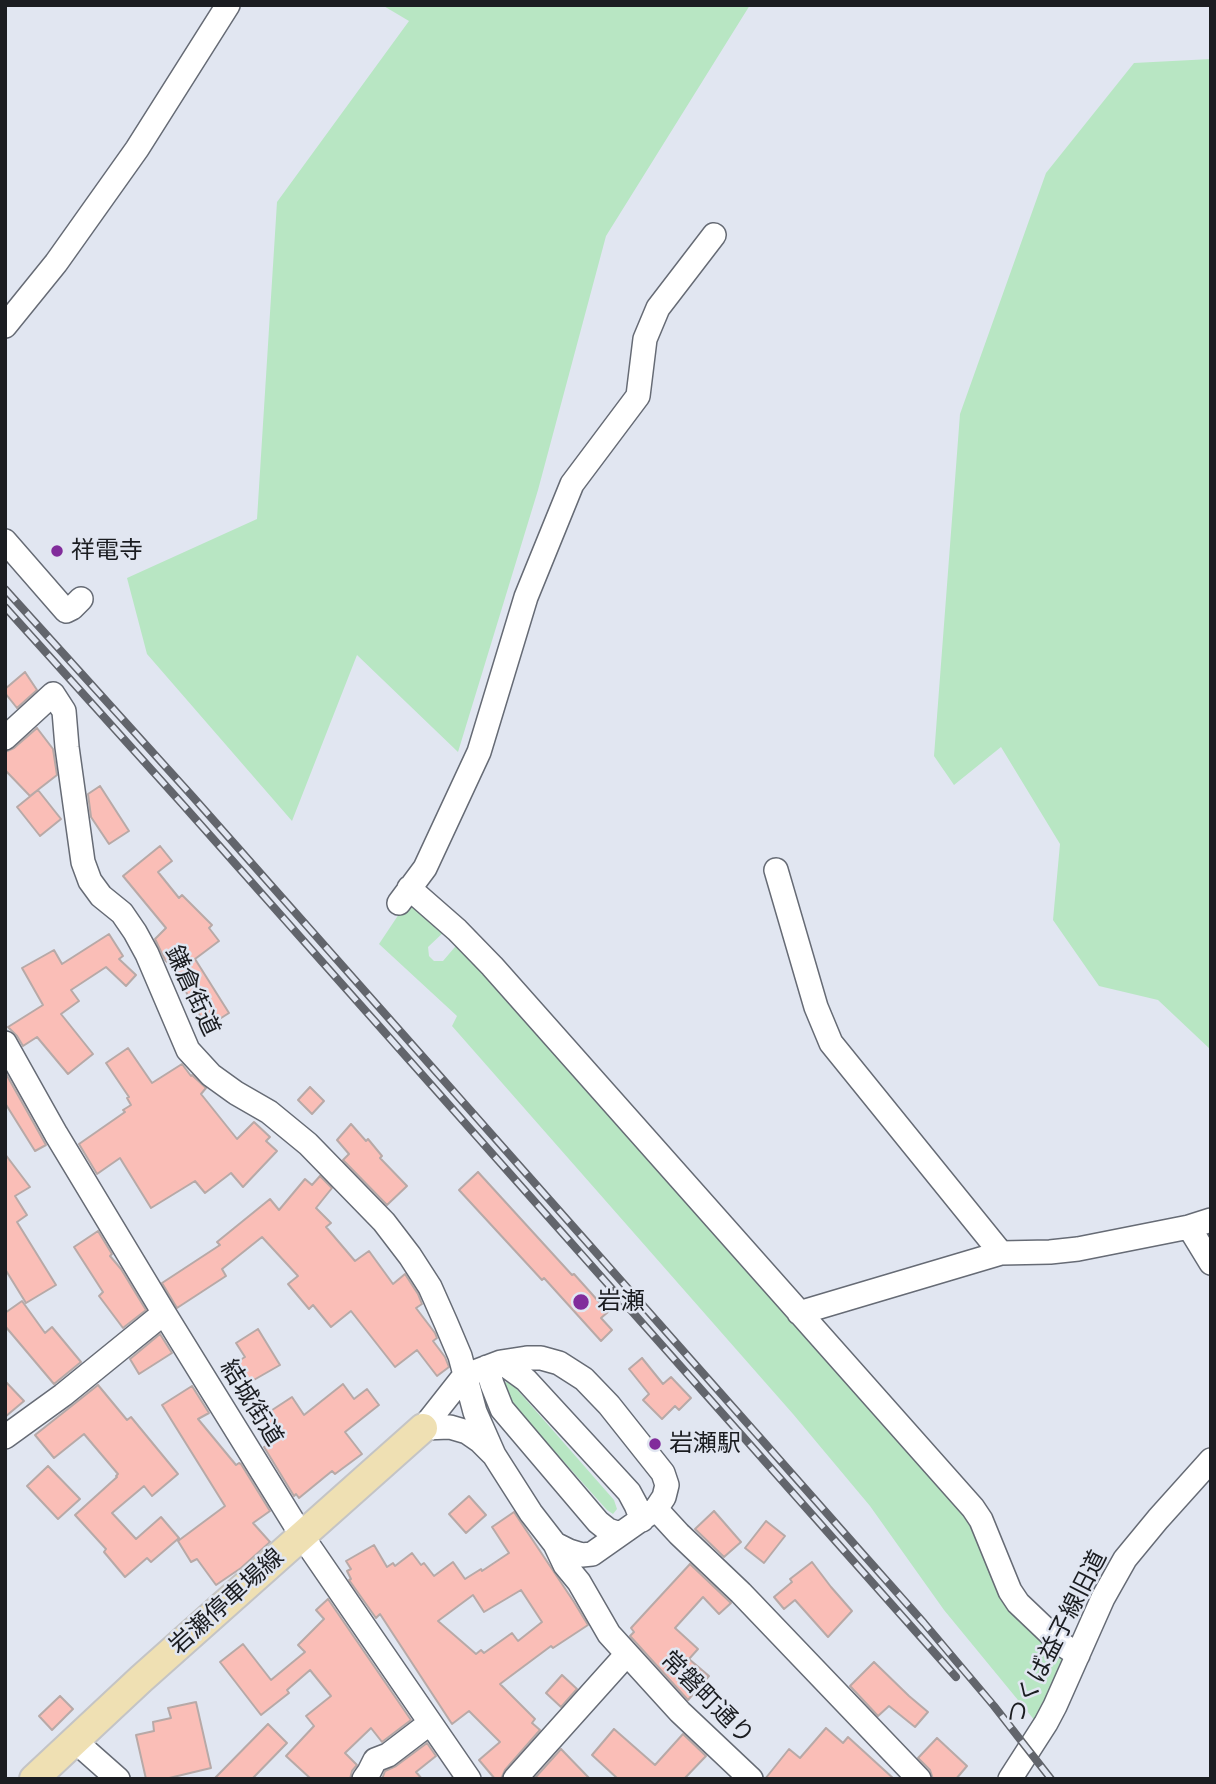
<!DOCTYPE html>
<html>
<head>
<meta charset="utf-8">
<style>
  body { margin:0 }
  #map { position:relative; width:1216px; height:1784px; overflow:hidden; background:#e1e6f1; font-family:"IBM Plex Serif",serif }
  canvas { display:block }
  .frame { position:absolute; inset:0; border:7px solid #1b1d21; pointer-events:none }
</style>
</head>
<body>
<div id="map">
<canvas width="1216" height="1784"></canvas>
<div class="frame"></div>
</div>
<script>
const g = document.querySelector('canvas').getContext('2d');
g.lineJoin = 'round';
function fill(path, color) { g.fillStyle = color; g.fill(path, 'evenodd'); }
const shape = rows => new Path2D(rows.map(r => 'M' + r).join(''));
function strokePath(path, color, width, dash) { g.strokeStyle = color; g.lineWidth = width; g.lineCap = dash ? 'butt' : 'round'; g.setLineDash(dash || []); g.stroke(path); }
function drawText(font, color, halo, rows, align = 'center') {
  g.font = font + ' "IBM Plex Serif","Noto Sans JP",serif'; g.lineWidth = 5; g.setLineDash([]); g.textBaseline = 'middle'; g.strokeStyle = halo; g.fillStyle = color; for (const [text, x, y, turn = 0] of rows) {
    g.save(); g.translate(x, y); g.rotate((+turn || 0) * Math.PI / 180); g.textAlign = isNaN(turn) ? turn : align; if (halo) g.strokeText(text, 0, 0); g.fillText(text, 0, 0); g.restore();
  }
}
fill(shape([
  [382,5,750,5,606,236,538,490,458,752,357,655,292,821,147,654,127,578,257,519,277,202,409,21],
  [1211,59,1211,1050,1158,1000,1099,986,1053,920,1060,844,1001,747,954,785,934,756,960,414,1046,173,1134,63],
  [407,902,420,907,446,930,428,947,429,956,434,961,443,961,460,941,966,1517,1012,1606,1065,1656,1036,1722,944,1610,870,1506,793,1414,452,1026,457,1016,379,944],
  [506,1382,514,1386,614,1500,617,1509,613,1514,607,1510,504,1395,502,1384]
]), '#b8e6c3');
const building = shape([
  [25,672,37,690,17,708,5,693,5,689,25,672],
  [37,728,53,749,57,775,30,796,5,770,5,752,14,748,37,728],
  [100,786,129,831,109,844,91,817,88,794,100,786],
  [38,790,61,819,40,836,17,807,38,790],
  [160,846,172,861,158,872,179,898,182,895,212,925,209,928,219,941,195,959,229,1013,207,1027,177,977,180,975,165,960,155,939,166,928,123,876,160,846],
  [109,934,123,956,119,959,136,975,126,986,106,967,71,990,79,1001,61,1014,93,1054,68,1074,37,1037,23,1046,17,1036,8,1027,43,1005,22,968,54,950,62,964,109,934],
  [128,1048,152,1083,182,1064,191,1076,192,1075,206,1088,201,1094,237,1139,254,1122,270,1137,266,1141,277,1151,243,1187,231,1173,205,1193,195,1181,151,1208,120,1158,97,1174,79,1144,125,1112,123,1110,131,1105,127,1098,129,1097,106,1063,128,1048],
  [5,1072,46,1145,35,1151,5,1103,5,1072],
  [310,1087,324,1101,312,1114,298,1100,310,1087],
  [351,1124,366,1141,368,1139,382,1156,380,1158,407,1186,387,1205,343,1160,349,1154,337,1140,351,1124],
  [5,1154,30,1187,15,1196,27,1215,17,1222,56,1285,26,1303,5,1269,5,1154],
  [478,1172,572,1275,574,1274,608,1312,601,1318,612,1330,601,1341,544,1278,542,1280,459,1190,478,1172],
  [320,1176,332,1188,316,1208,331,1223,326,1227,355,1261,369,1251,393,1284,405,1274,418,1294,422,1304,416,1308,435,1333,437,1338,433,1341,445,1357,449,1367,437,1376,417,1350,395,1367,351,1311,331,1327,313,1305,309,1309,288,1284,298,1276,262,1237,222,1269,226,1276,177,1308,162,1283,220,1245,217,1242,270,1199,279,1210,305,1179,312,1185,320,1176],
  [98,1231,112,1254,110,1256,121,1269,146,1310,123,1328,99,1296,103,1292,74,1247,98,1231],
  [22,1301,45,1333,52,1327,81,1362,54,1384,5,1326,5,1313,22,1301],
  [258,1329,280,1365,245,1385,232,1365,245,1357,236,1343,258,1329],
  [160,1334,172,1353,139,1374,130,1359,160,1334],
  [642,1358,663,1384,671,1377,691,1398,679,1410,675,1406,662,1419,643,1400,649,1394,629,1369,642,1358],
  [5,1381,24,1401,5,1417,5,1381],
  [343,1384,354,1399,367,1389,379,1405,345,1432,362,1454,335,1474,332,1471,299,1498,296,1494,294,1496,264,1447,277,1438,263,1416,292,1397,304,1415,343,1384],
  [98,1385,127,1420,131,1417,178,1474,152,1496,144,1486,112,1513,136,1539,161,1517,179,1538,151,1562,147,1558,125,1577,104,1552,106,1549,75,1515,117,1477,116,1476,118,1474,84,1434,54,1458,35,1435,98,1385],
  [192,1386,209,1413,198,1419,236,1465,239,1463,241,1464,270,1511,253,1523,270,1542,241,1568,216,1585,197,1559,191,1562,178,1541,225,1506,162,1405,192,1386],
  [48,1466,80,1499,58,1519,27,1486,48,1466],
  [469,1496,486,1515,466,1533,449,1514,469,1496],
  [714,1511,741,1542,724,1557,695,1529,714,1511],
  [514,1512,574,1602,588,1625,553,1648,551,1646,500,1684,535,1719,532,1723,540,1730,505,1770,501,1779,495,1779,479,1760,500,1742,469,1711,452,1724,380,1614,376,1618,349,1580,351,1579,347,1571,351,1569,346,1561,374,1545,387,1567,393,1563,395,1566,412,1553,421,1565,424,1563,434,1576,453,1562,465,1579,481,1569,482,1571,509,1553,492,1527,514,1512],
  [521,1590,542,1622,518,1641,512,1633,484,1653,481,1650,476,1654,438,1621,473,1595,484,1612,521,1590],
  [766,1521,785,1536,764,1563,745,1548,766,1521],
  [812,1562,831,1587,852,1611,828,1637,795,1600,784,1609,774,1597,792,1582,790,1579,812,1562],
  [690,1564,731,1603,719,1614,703,1597,675,1628,698,1649,689,1659,709,1676,688,1700,630,1636,634,1632,631,1628,690,1564],
  [328,1599,411,1720,382,1742,371,1728,345,1753,357,1765,352,1771,350,1779,311,1779,286,1756,314,1726,306,1716,331,1696,310,1670,287,1690,289,1693,261,1715,220,1662,243,1644,271,1680,305,1652,298,1645,324,1619,316,1610,328,1599],
  [874,1662,909,1696,928,1712,915,1727,889,1706,878,1716,850,1686,874,1662],
  [562,1675,577,1689,561,1707,546,1693,562,1675],
  [60,1696,73,1709,52,1730,39,1716,60,1696],
  [196,1702,211,1768,165,1779,146,1779,136,1735,154,1731,153,1722,171,1718,168,1708,196,1702],
  [268,1724,287,1743,252,1779,214,1779,268,1724],
  [826,1728,843,1743,848,1737,894,1779,765,1779,789,1749,800,1758,826,1728],
  [614,1729,655,1765,683,1734,706,1756,684,1779,618,1779,592,1755,614,1729],
  [937,1738,967,1766,956,1779,933,1779,930,1770,918,1758,937,1738],
  [427,1743,436,1756,416,1772,422,1779,382,1779,385,1771,396,1766,427,1743],
  [561,1749,590,1779,534,1779,561,1749]
]);
fill(building, '#fabeb7');
strokePath(building, '#b7a9a7', 2);
const minor = shape([
  [5,326,56,263,137,149,228,5],
  [5,541,66,611,72,608,81,599],
  [5,738,53,694,64,711,67,747,83,862,90,881,101,896,122,913,135,932,147,954,188,1050,211,1075,236,1093,269,1112,308,1144,384,1222,410,1256,430,1287,446,1323,460,1356,475,1412,494,1455],
  [776,870,816,1007,831,1043,1001,1253],
  [409,888,457,930,492,966,973,1508,981,1520,1010,1591,1018,1603,1060,1643,1078,1655],
  [399,903,425,868,479,752,526,597,572,484,638,396,645,339,658,308,714,235],
  [5,1043,56,1134,164,1313,302,1536,469,1779],
  [1189,1227,1211,1263],
  [799,1313,1001,1253,1050,1252,1078,1249,1189,1227,1211,1220],
  [527,1358,541,1358,559,1363,584,1379,609,1405,663,1473,667,1485,664,1497,656,1509,592,1554,582,1555,569,1551,555,1544,531,1513,494,1455,480,1441,467,1432,450,1427,423,1428,464,1376,501,1362,527,1358],
  [501,1362,526,1380,629,1492,636,1505,642,1520],
  [487,1367,492,1384,502,1409,598,1522,608,1530,620,1534],
  [5,1437,63,1395,164,1313],
  [656,1509,679,1534,741,1593,919,1779],
  [555,1544,565,1565,579,1582,609,1634,680,1712,751,1779],
  [75,1741,118,1779],
  [364,1779,369,1772,375,1760,388,1755,430,1723],
  [515,1779,627,1654],
  [1010,1779,1046,1723,1055,1706,1103,1598,1125,1559,1158,1519,1211,1460]
]);
const major = shape([
  [34,1779,141,1679,423,1428]
]);
strokePath(minor, '#666b75', 26);
strokePath(major, '#c4c4c5', 32);
strokePath(minor, '#fff', 23);
strokePath(major, '#efe0b3', 28);
const rail = shape([
  [5,589,193,797,924,1623,994,1706,1051,1779],
  [5,607,184,806,956,1677]
]);
strokePath(rail, '#62656c', 8);
strokePath(rail, '#e1e6f1', 5, [16]);
for (const [x, y, r, color] of [
  [57,551,7,"#812c9b"],
  [581,1302,9,"#812c9b"],
  [655,1444,7,"#812c9b"]
]) { const dot = new Path2D(); dot.arc(x, y, r, 0, 2 * Math.PI); g.fillStyle = color; g.fill(dot); strokePath(dot, '#e1e6f1', 2.5); }
drawText('24px', '#1b1d21', '#e1e6f1', [
  ["祥電寺",71,551],
  ["岩瀬",597,1302],
  ["岩瀬駅",669,1444]
], 'left');
drawText('24px', '#1b1d21', '#e1e6f1', [
  ["鎌倉街道",192,991,65],
  ["結城街道",251,1403,58],
  ["岩瀬停車場線",227,1602,-42],
  ["つくば益子線旧道",1057,1638,-63],
  ["常磐町通り",707,1698,45]
]);
</script>
</body>
</html>
